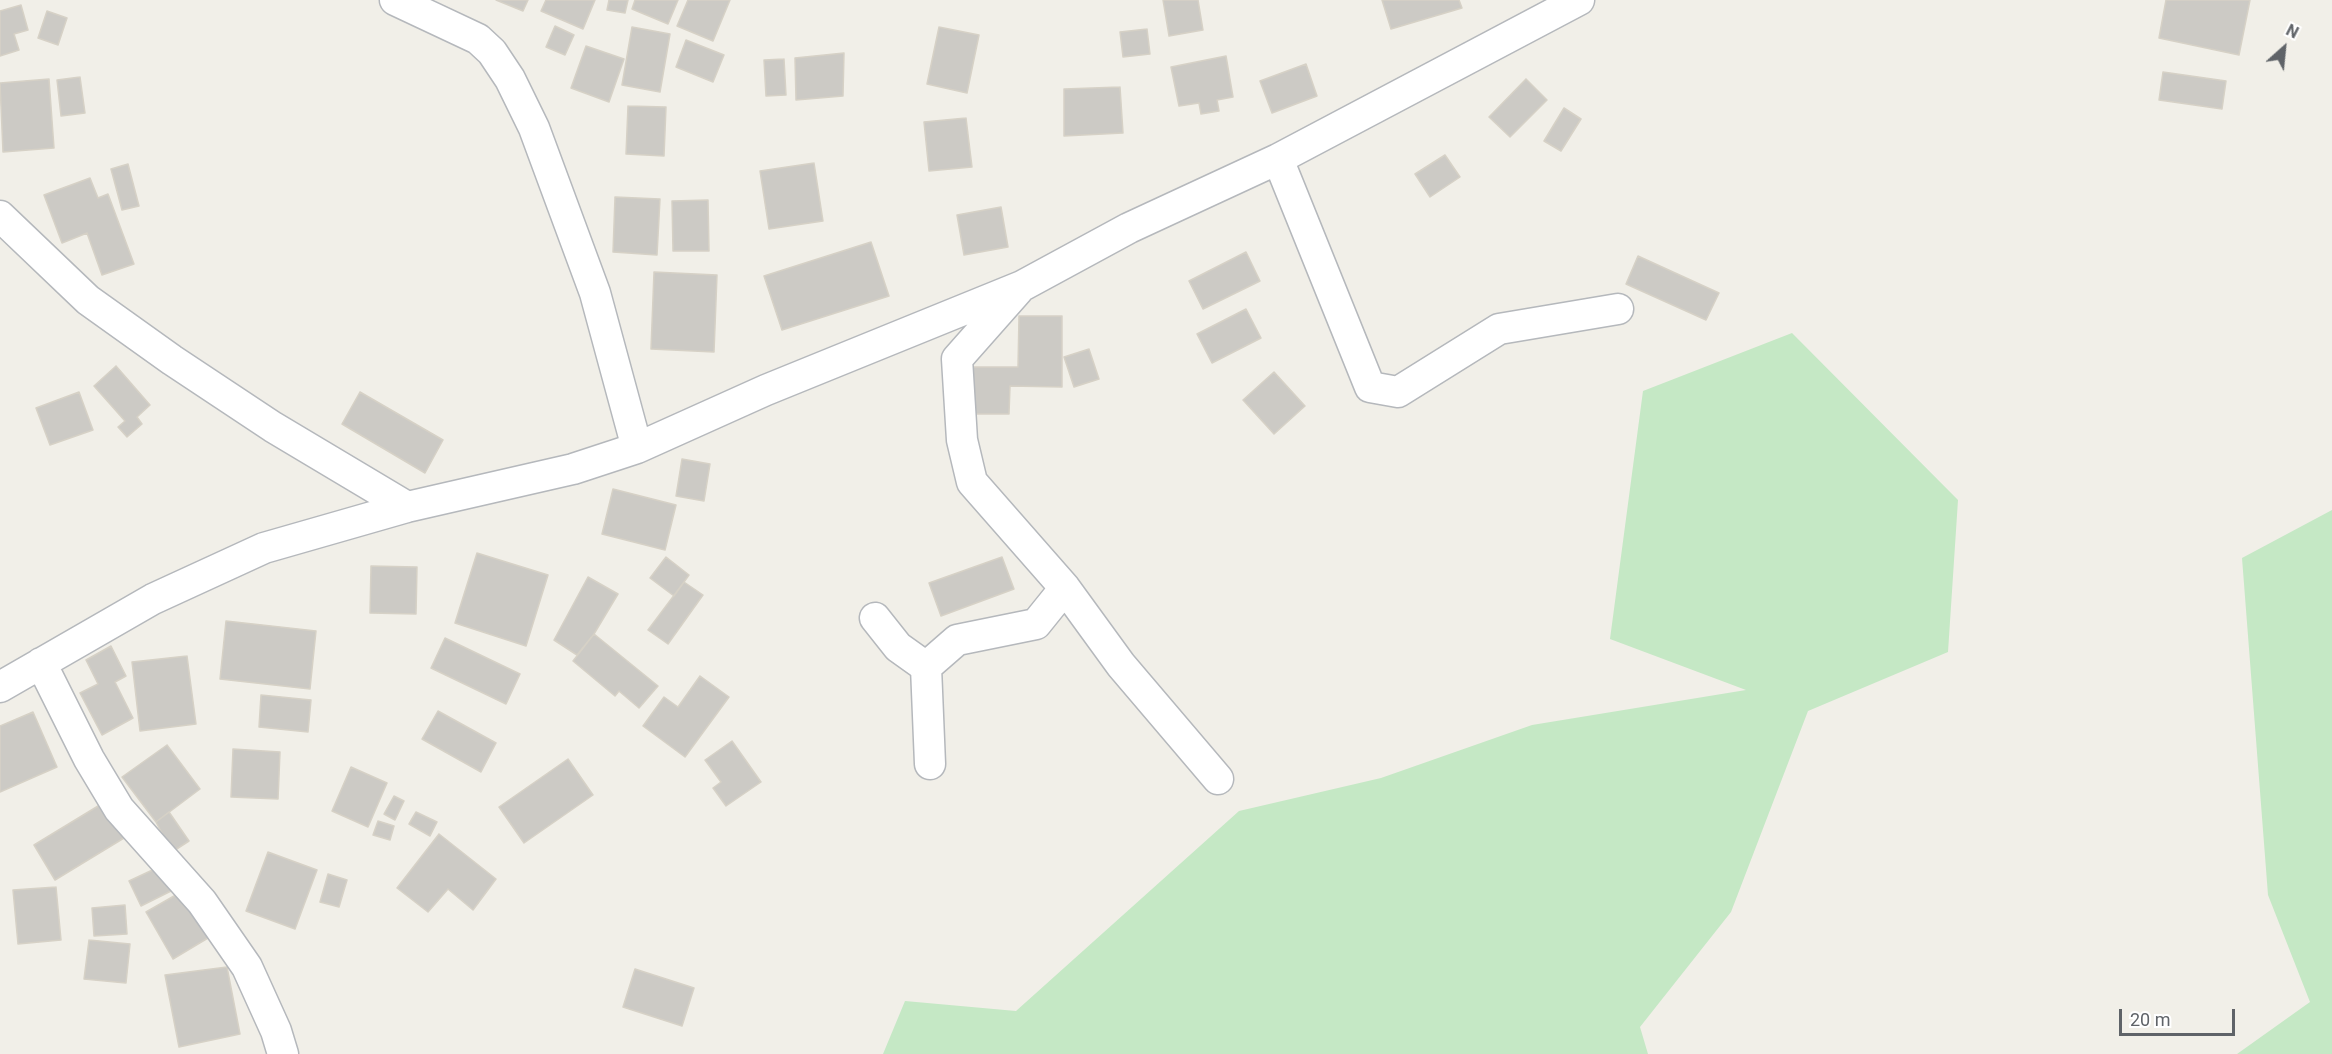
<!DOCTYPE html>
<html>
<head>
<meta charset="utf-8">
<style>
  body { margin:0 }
  #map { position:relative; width:2332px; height:1054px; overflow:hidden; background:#f1efe8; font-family:Roboto,sans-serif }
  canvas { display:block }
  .north { position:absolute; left:2254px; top:18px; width:60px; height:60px; -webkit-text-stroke:4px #fff; paint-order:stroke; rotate:27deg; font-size:16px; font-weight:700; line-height:24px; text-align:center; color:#5f6368 }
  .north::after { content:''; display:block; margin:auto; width:21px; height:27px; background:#5f6368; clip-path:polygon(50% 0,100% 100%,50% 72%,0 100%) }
  .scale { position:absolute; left:2119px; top:1009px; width:116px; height:27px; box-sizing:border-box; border:3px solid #5f6368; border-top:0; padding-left:8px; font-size:18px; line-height:21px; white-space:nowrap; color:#5f6368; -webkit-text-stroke:4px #fff; paint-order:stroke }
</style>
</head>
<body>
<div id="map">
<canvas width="2332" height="1054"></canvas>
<div class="north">N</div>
<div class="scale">20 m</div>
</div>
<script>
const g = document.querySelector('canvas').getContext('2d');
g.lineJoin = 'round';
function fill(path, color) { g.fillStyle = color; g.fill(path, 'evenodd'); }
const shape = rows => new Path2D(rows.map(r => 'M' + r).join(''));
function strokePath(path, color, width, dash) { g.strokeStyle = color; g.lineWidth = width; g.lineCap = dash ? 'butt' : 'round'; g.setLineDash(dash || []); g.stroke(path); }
fill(shape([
  [1792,333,1958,500,1948,652,1808,711,1731,912,1640,1027,1648,1054,883,1054,905,1001,1016,1011,1239,811,1381,778,1532,725,1746,690,1610,639,1643,391],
  [2332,510,2332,1054,2237,1054,2310,1002,2268,895,2242,558]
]), '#c5e8c5');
const building = shape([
  [496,0,528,0,523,11,496,0],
  [546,0,595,0,583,29,541,11,546,0],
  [609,0,628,0,625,13,607,10,609,0],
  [635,0,678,0,668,24,632,9,635,0],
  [688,0,730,0,713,41,677,26,688,0],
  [1163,0,1198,0,1203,30,1169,36,1163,0],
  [1382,0,1459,0,1462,8,1391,29,1382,0],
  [2166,0,2250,0,2239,55,2159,38,2166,0],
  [21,5,28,30,14,34,19,50,0,56,0,11,21,5],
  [47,11,67,18,58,45,38,38,47,11],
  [555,26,574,35,565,55,546,47,555,26],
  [632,27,670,34,660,92,622,85,632,27],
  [939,27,979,35,967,93,927,84,939,27],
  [1147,29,1150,54,1123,57,1120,32,1147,29],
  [686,40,724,55,713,82,676,67,686,40],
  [586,46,624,59,609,102,571,88,586,46],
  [844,53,843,96,796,100,795,58,844,53],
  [1226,56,1233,97,1217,100,1219,111,1201,114,1199,103,1179,106,1171,67,1226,56],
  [784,59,786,95,766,96,764,60,784,59],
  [1306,64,1317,96,1272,113,1260,81,1306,64],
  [2163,72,2226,81,2222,109,2159,100,2163,72],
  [80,77,85,113,61,116,57,80,80,77],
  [49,79,54,148,3,152,0,83,49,79],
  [1526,79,1547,100,1510,137,1489,117,1526,79],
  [1120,87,1123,133,1064,136,1064,89,1120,87],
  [628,106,666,107,664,156,626,154,628,106],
  [1564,108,1581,119,1561,151,1544,141,1564,108],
  [966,118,972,167,929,171,924,122,966,118],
  [1445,155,1460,177,1430,197,1415,174,1445,155],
  [814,163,823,221,769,229,760,171,814,163],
  [128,164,139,206,122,210,111,169,128,164],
  [90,178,98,198,108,194,134,264,102,275,87,233,62,243,44,195,90,178],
  [615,197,660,199,657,255,613,252,615,197],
  [708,200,709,251,673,251,672,201,708,200],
  [1001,207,1008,247,964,255,957,215,1001,207],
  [871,242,889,296,782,330,764,276,871,242],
  [1246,252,1260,281,1203,309,1189,281,1246,252],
  [1638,256,1719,293,1706,320,1626,284,1638,256],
  [654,272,717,275,714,352,651,349,654,272],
  [1246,309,1261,338,1212,363,1197,334,1246,309],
  [1019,316,1062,316,1062,387,1010,386,1009,414,969,414,969,367,1018,367,1019,316],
  [1089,349,1099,379,1074,387,1064,357,1089,349],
  [116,366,150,405,137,417,142,424,127,437,118,427,125,421,94,386,116,366],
  [1274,372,1305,406,1274,434,1243,400,1274,372],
  [79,392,93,430,50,445,36,408,79,392],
  [360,392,443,440,425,473,342,424,360,392],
  [682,459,710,464,704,501,676,496,682,459],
  [613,489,676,505,665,550,602,534,613,489],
  [477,553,548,575,526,646,455,623,477,553],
  [666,557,689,575,674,596,650,578,666,557],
  [1002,557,1014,589,941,616,929,583,1002,557],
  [371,566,417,567,416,614,370,613,371,566],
  [588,577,618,594,594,634,577,655,554,640,588,577],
  [684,582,703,595,668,644,648,630,684,582],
  [226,621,316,631,310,689,220,679,226,621],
  [594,634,658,686,639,708,619,691,615,696,573,661,594,634],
  [445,638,520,674,506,704,431,668,445,638],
  [111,646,126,676,115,682,133,718,102,735,80,693,98,684,86,660,111,646],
  [187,656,196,724,140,731,132,662,187,656],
  [700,676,729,697,685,757,643,726,664,697,678,707,700,676],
  [261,695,311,700,308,732,259,727,261,695],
  [438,711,496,743,481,772,422,739,438,711],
  [33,712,57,767,0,792,0,726,33,712],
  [732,741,761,782,726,806,713,788,721,782,705,760,732,741],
  [167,745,200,789,156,822,122,777,167,745],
  [233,749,280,752,278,799,231,797,233,749],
  [568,759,593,795,524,843,499,807,568,759],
  [351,767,387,783,368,827,332,811,351,767],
  [394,796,404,801,395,820,384,814,394,796],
  [103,803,124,838,55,880,34,845,103,803],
  [169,812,189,841,172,852,156,822,169,812],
  [416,812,437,822,430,836,409,824,416,812],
  [378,821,394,826,390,840,373,835,378,821],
  [439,834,496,879,473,910,448,889,428,912,397,888,439,834],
  [268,852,317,870,295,929,246,911,268,852],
  [161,866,173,890,141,906,129,881,161,866],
  [328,874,347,880,339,907,320,902,328,874],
  [56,887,61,940,18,944,13,890,56,887],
  [181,892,208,938,173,959,146,912,181,892],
  [125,905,127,934,94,936,92,908,125,905],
  [89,940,130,944,126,983,84,979,89,940],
  [227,967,240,1034,179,1047,165,975,227,967],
  [635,969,694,988,682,1026,623,1007,635,969]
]);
fill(building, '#cccac5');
strokePath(building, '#d6d1c6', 1.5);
const minor = shape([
  [395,0,478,39,492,52,510,79,534,128,595,293,637,448],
  [1278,159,1370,387,1398,392,1499,329,1618,309],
  [0,216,88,300,172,360,273,427,407,507],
  [1018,290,957,359,962,440,972,482,1065,588,1121,665,1218,779],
  [875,618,898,647,926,667,957,640,1036,624,1065,588],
  [41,663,89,759,119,809,202,902,247,967,276,1031,283,1054],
  [926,667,930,764],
  [0,687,153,599,264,548,407,507,573,469,637,448,766,390,1022,286,1129,228,1278,159,1579,0]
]);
strokePath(minor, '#b5b8bc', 33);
strokePath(minor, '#fff', 30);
</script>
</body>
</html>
